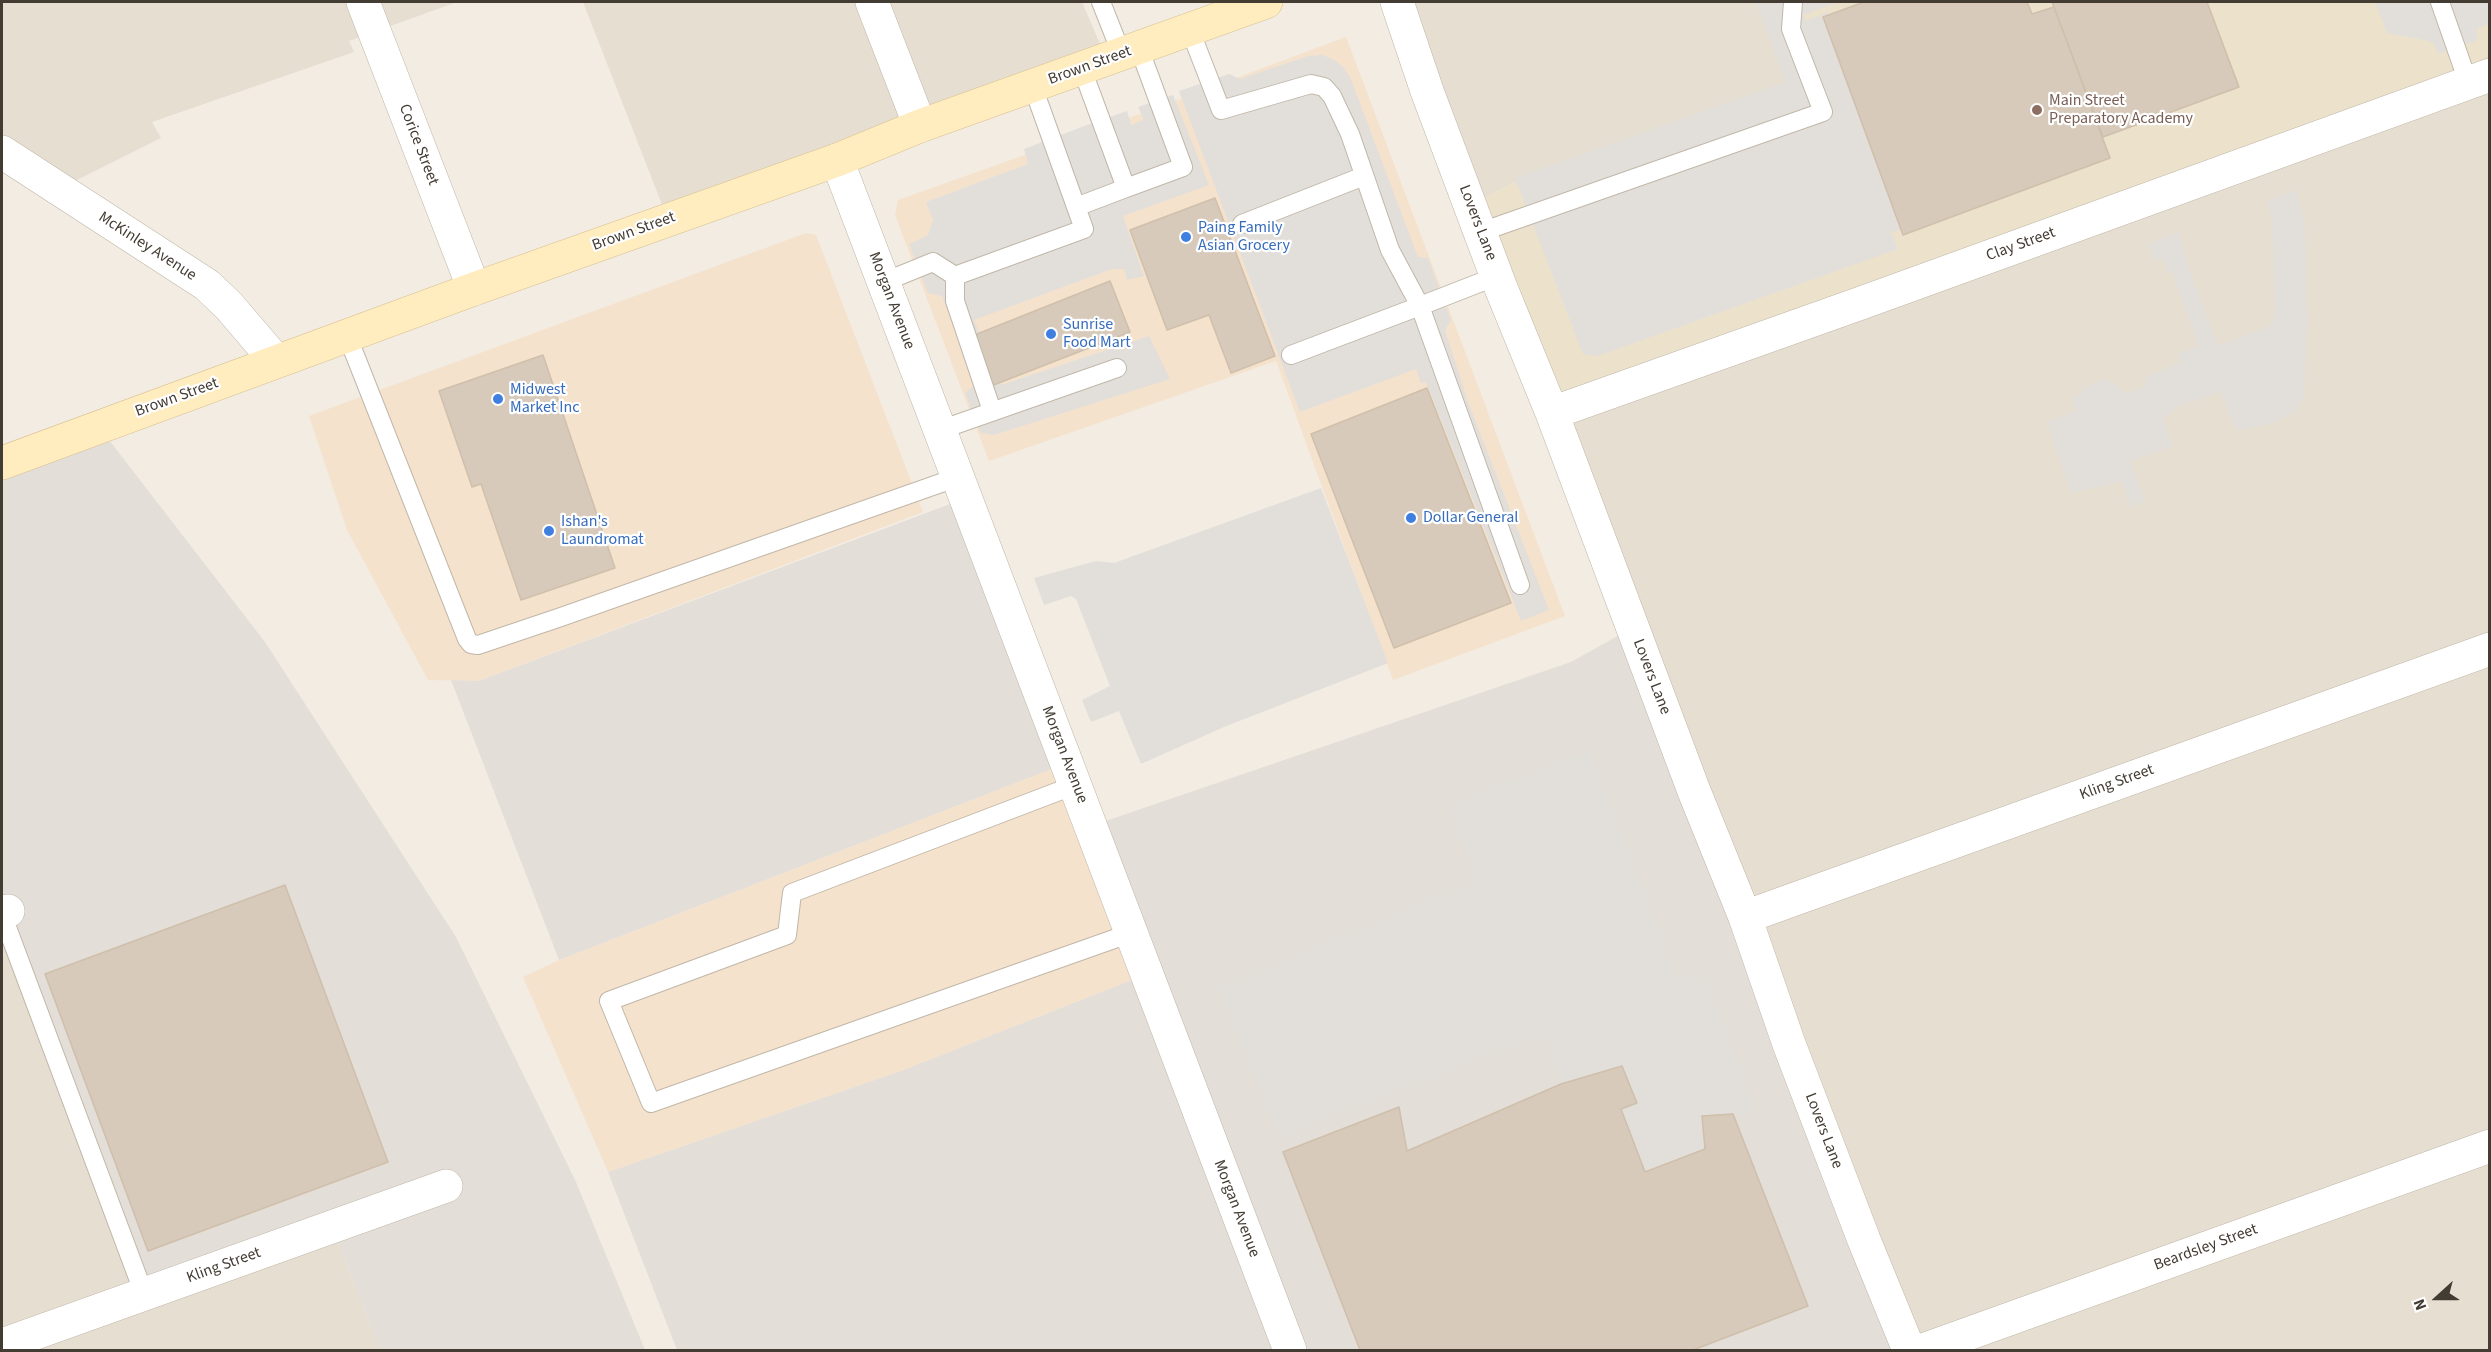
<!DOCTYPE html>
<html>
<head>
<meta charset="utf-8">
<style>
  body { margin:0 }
  #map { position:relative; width:2491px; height:1352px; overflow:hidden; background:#f2ece2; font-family:"Source Sans 3",sans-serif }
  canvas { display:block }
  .frame { position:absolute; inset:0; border:3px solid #433c33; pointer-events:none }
  .north { position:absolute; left:2407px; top:1268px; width:60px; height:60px; -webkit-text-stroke:4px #fff; paint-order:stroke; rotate:249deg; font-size:16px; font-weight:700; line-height:24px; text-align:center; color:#433c33 }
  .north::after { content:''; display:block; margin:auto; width:21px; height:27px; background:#433c33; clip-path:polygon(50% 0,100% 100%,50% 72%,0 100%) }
</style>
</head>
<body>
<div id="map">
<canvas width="2491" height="1352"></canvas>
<div class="frame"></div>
<div class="north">N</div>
</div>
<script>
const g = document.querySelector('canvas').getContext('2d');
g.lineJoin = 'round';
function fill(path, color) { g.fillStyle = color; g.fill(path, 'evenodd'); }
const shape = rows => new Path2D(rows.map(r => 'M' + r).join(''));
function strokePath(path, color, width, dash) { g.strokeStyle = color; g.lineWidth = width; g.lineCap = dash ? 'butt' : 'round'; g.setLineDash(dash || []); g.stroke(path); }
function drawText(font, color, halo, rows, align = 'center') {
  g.font = font + ' "Source Sans 3",sans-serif'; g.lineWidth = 4.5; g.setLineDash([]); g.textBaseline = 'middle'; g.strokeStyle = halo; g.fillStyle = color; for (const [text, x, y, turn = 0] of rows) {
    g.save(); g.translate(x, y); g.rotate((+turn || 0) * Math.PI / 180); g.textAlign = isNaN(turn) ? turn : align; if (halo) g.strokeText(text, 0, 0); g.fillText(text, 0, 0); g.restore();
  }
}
fill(shape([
  [2,2,457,2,349,41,354,52,152,122,161,138,59,189,2,152],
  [583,2,1082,2,1107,60,668,220],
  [1397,2,1756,2,1786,82,1515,182,1470,205],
  [2489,75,2489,1350,1909,1350,1552,413],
  [2,914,332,1227,380,1350,2,1350]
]), '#e6ded0');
fill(shape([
  [1346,37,1565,616,1393,680,1276,361,989,461,895,215,898,200,1143,113],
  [806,233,816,235,923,512,479,681,428,680,347,530,309,416],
  [1067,763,1147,974,901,1071,608,1172,523,977,559,960]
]), '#f5e2cc');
fill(shape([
  [99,427,265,642,456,937,576,1182,645,1350,380,1350,332,1227,144,1294,2,913,2,463],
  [966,498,1067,763,559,960,451,680,479,681],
  [1632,628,1909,1350,677,1350,608,1172,901,1071,1147,974,1091,826,1571,662]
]), '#e3ded8');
fill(shape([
  [1756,2,2489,2,2489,75,1552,413,1470,205,1515,182,1785,82]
]), '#ece1cb');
fill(shape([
  [1756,2,1838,2,1803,15,1806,21,1828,12,1907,227,1891,233,1898,249,1597,356,1583,354,1515,178,1785,82],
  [2375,2,2489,2,2489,24,2477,28,2478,40,2438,54,2434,44,2429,41,2387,33],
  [1323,55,1334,60,1344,68,1350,77,1418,257,1428,258,1451,320,1445,330,1468,402,1549,610,1521,621,1426,382,1421,383,1416,369,1300,412,1179,91,1229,74,1240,79,1308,56],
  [1173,95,1209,185,1123,216,1144,276,1127,280,1124,269,1112,269,974,320,1001,385,1149,336,1170,379,994,435,981,433,965,393,976,384,942,296,928,293,909,244,928,235,933,220,926,202,1028,164,1024,149,1087,125,1127,111,1131,125,1144,120,1138,107],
  [2296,190,2305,226,2307,323,2304,395,2294,413,2269,424,2236,431,2221,392,2186,404,2184,402,2162,420,2173,446,2130,461,2145,501,2130,507,2122,481,2071,493,2047,421,2077,411,2072,397,2084,392,2082,388,2106,379,2120,388,2123,394,2147,386,2145,377,2180,363,2178,354,2199,346,2172,272,2168,273,2162,258,2154,261,2148,244,2178,232,2189,270,2218,346,2270,326,2275,313,2272,220,2267,201],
  [1321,488,1388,663,1224,727,1141,764,1119,711,1091,722,1082,700,1110,686,1076,599,1071,596,1044,605,1034,578,1096,561,1114,563],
  [1589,751,1676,977,1705,977,1755,1107,1745,1113,1702,1116,1705,1149,1645,1172,1621,1109,1637,1103,1622,1066,1561,1084,1550,1039,1535,1037,1280,1136,1219,988,1477,880,1448,804]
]), '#e2dfdb');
const building = shape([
  [1864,2,2027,2,2032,14,2054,7,2110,158,1903,235,1823,17,1864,2],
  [2052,2,2207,2,2239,87,2103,137,2052,2],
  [1215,198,1275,356,1231,373,1209,315,1167,330,1130,230,1215,198],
  [1110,281,1130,332,991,386,972,336,1110,281],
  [543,355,615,568,521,600,481,484,472,487,439,391,543,355],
  [1427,388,1511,603,1394,648,1311,434,1427,388],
  [285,885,388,1162,148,1251,45,974,285,885],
  [1622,1066,1637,1103,1621,1109,1645,1172,1705,1149,1702,1116,1733,1114,1808,1306,1693,1350,1360,1350,1283,1152,1399,1107,1407,1151,1561,1084,1622,1066]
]);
fill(building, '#d7caba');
strokePath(building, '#cfbfab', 1.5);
const service = shape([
  [1101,2,1122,55],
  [2440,2,2468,82],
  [1190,30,1221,110,1311,84,1324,87,1332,96,1350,134,1390,250,1420,306,1497,276],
  [1082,69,1126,188,1183,167,1139,48],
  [1076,207,1126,188],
  [1242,224,1364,176],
  [1481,232,1823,112,1791,29,1793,2],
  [955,276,955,301,992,411],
  [884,282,933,262,955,276,1084,229,1033,87],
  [347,335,467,639,471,644,478,645,561,617,958,477],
  [1291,355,1420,306,1520,585],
  [940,430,1117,368],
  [1075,785,792,893,787,935,609,1001,651,1103,1131,933],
  [2,914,144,1294]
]);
const minor = shape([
  [363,2,474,289],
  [872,2,920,126],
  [1397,2,1427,91,1501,288,1552,413,1694,791,1745,917,1789,1044,1864,1240,1909,1350],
  [2,152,207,285,229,306,276,361],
  [1552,413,1864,302,2490,75],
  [2,913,8,911],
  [1745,917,2490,649],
  [2,1345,446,1186],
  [1923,1350,2490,1146]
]);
const tertiary = shape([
  [837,160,1290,1350]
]);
const secondary = shape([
  [2,463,474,289,837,160,920,126,1266,2]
]);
strokePath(service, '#c0b7a8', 20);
strokePath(minor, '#c0b7a8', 34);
strokePath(tertiary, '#c0b7a8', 34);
strokePath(secondary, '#d7c192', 34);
strokePath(service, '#fff', 18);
strokePath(minor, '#fff', 33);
strokePath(tertiary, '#fff', 33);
strokePath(secondary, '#ffecbf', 33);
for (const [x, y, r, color] of [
  [2037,110,6,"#8d6e63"],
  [1186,237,6,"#3f7fe0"],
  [1051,334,6,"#3f7fe0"],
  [498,399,6,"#3f7fe0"],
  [1411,518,6,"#3f7fe0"],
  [549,531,6,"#3f7fe0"]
]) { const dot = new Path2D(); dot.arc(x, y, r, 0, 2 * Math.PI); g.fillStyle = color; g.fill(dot); strokePath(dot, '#fff', 2); }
drawText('16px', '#433c33', '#fff', [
  ["Brown Street",1090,66,-20],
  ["Corice Street",418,145,69],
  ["Lovers Lane",1477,223,69],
  ["Brown Street",634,232,-20],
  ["Clay Street",2021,245,-20],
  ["McKinley Avenue",147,247,33],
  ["Morgan Avenue",891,301,69],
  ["Brown Street",177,398,-20],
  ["Lovers Lane",1651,677,69],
  ["Morgan Avenue",1064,755,69],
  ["Kling Street",2117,783,-20],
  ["Lovers Lane",1823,1131,69],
  ["Morgan Avenue",1236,1209,69],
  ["Beardsley Street",2206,1248,-20],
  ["Kling Street",224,1266,-20]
]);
drawText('16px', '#785e54', '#fff', [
  ["Main Street",2049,101],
  ["Preparatory Academy",2049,119]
], 'left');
drawText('16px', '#366cbe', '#fff', [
  ["Paing Family",1198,228],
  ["Asian Grocery",1198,246],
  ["Sunrise",1063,325],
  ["Food Mart",1063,343],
  ["Midwest",510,390],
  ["Market Inc",510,408],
  ["Dollar General",1423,518],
  ["Ishan's",561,522],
  ["Laundromat",561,540]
], 'left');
</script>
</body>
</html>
